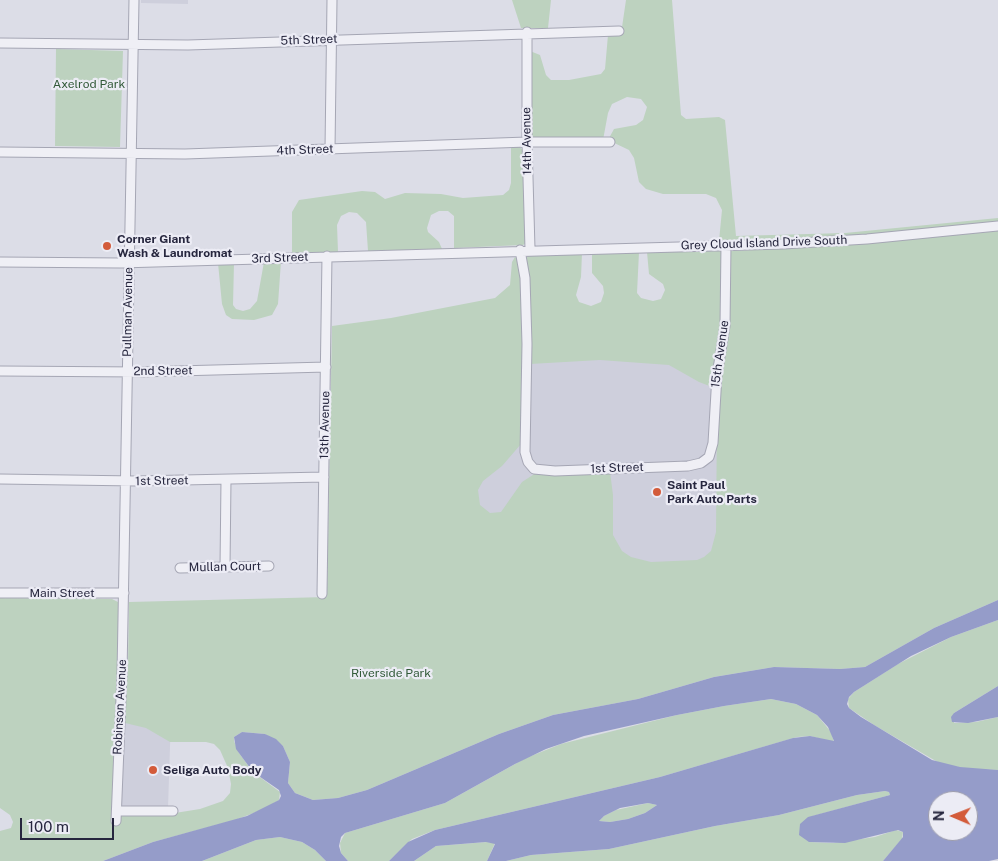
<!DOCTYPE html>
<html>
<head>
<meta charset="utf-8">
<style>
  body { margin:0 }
  #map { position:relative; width:998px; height:861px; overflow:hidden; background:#dcdde7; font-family:"Public Sans",sans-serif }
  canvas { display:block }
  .north { position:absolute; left:928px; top:791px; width:50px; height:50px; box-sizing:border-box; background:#ececf5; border:1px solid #9d9dac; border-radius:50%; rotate:271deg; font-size:14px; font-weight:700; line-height:20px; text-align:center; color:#26263e }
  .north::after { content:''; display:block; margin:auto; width:18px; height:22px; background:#d35b3a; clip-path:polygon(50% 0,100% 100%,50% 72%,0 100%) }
  .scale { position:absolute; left:20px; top:818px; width:94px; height:22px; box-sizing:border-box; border:2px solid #26263e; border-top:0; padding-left:6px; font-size:15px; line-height:18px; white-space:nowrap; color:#26263e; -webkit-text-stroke:4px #ececf5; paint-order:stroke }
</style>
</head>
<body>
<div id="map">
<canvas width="998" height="861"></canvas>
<div class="north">N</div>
<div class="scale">100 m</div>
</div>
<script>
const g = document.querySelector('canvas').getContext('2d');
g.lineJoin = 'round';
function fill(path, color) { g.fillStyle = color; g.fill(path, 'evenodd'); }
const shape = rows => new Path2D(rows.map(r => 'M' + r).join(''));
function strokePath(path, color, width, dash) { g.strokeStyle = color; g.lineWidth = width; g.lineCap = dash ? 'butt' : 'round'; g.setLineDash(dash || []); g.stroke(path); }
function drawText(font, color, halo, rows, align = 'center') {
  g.font = font + ' "Public Sans",sans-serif'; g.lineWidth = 4.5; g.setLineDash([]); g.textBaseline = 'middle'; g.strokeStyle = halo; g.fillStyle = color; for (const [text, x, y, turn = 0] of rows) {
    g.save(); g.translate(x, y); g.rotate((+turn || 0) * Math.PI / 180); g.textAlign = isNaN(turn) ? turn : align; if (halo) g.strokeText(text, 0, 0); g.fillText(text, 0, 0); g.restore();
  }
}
fill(shape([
  [141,0,188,0,188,4,141,3],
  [723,356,715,565,328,575,331,367],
  [122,715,171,716,168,808,121,808]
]), '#cecfdc');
fill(shape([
  [512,0,551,0,548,28,521,28],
  [626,0,672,0,681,115,686,119,719,117,725,120,736,236,845,233,998,218,998,222,839,237,719,241,722,210,716,198,706,194,663,194,646,189,639,182,634,158,629,150,608,140,614,129,636,125,643,120,647,107,641,99,627,97,612,104,608,113,603,140,531,139,530,51,540,55,546,75,551,80,569,80,601,74,605,69,608,35,621,34],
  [56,49,123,51,120,147,55,146],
  [511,147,520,147,523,151,526,243,523,245,454,248,454,216,448,211,439,211,431,215,427,228,428,232,439,242,442,249,368,251,366,222,357,213,349,212,341,216,337,225,338,252,292,254,292,212,299,200,362,191,375,192,385,199,405,193,441,194,463,198,503,195,509,190,511,183],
  [998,231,998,600,934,628,865,667,840,669,774,667,714,677,638,699,553,715,499,734,367,790,338,798,313,800,295,793,288,783,290,762,283,746,265,734,242,732,234,737,234,741,239,753,253,772,280,792,279,800,267,808,235,820,153,842,103,861,0,861,0,831,11,828,13,822,10,815,0,808,0,598,112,599,118,602,118,695,114,815,111,820,112,824,117,826,120,824,120,814,175,813,200,809,223,801,230,793,231,784,228,768,220,750,214,744,206,742,170,742,146,728,121,722,122,695,128,666,129,602,327,597,332,326,391,318,495,298,510,285,512,262,515,257,521,264,524,336,521,444,502,466,483,481,478,490,480,505,490,513,501,512,522,482,536,473,553,475,610,472,613,495,613,535,622,551,631,557,651,562,697,560,704,557,711,551,716,532,717,415,730,251,840,246],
  [722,251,723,319,712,387,699,382,669,365,600,360,530,364,526,260,528,255,582,253,581,277,576,295,579,302,591,306,601,302,604,293,603,286,592,273,592,253,639,252,637,293,641,298,653,301,661,299,665,290,663,284,649,274,647,252],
  [281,261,278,304,272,315,254,320,232,319,226,315,222,304,218,263,234,263,233,305,236,309,243,311,250,309,257,301,264,262],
  [998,620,998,686,954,713,954,723,976,722,998,717,998,770,970,769,941,764,874,725,849,708,848,699,854,692,898,664,951,637],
  [771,699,796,704,817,715,831,732,834,742,810,736,797,737,660,777,435,830,412,839,389,861,348,861,341,853,340,843,345,833,445,803,526,758,561,744,677,715,724,706],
  [885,791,889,792,890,795,813,816,809,842,833,843,875,837,896,830,903,832,902,839,883,861,506,861,531,855,609,849,715,826,779,815,857,795],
  [648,803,657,805,645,813,628,819,610,822,599,821,604,816,616,810],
  [280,837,302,842,315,850,326,861,202,861,256,840],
  [487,842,495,843,487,861,414,861,436,846]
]), '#bdd2bf');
fill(shape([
  [998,600,998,620,951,637,911,656,854,692,849,697,847,704,849,708,861,717,932,760,960,767,998,770,998,859,989,861,883,861,903,837,903,832,898,830,845,843,809,842,799,835,800,824,808,817,890,795,889,792,885,791,857,795,779,815,715,826,609,849,531,855,506,861,487,861,495,844,486,842,436,846,414,861,389,861,408,842,435,830,660,777,793,738,810,736,834,741,828,727,817,715,796,704,771,699,724,706,677,715,584,736,546,749,515,764,445,803,345,833,341,837,339,846,341,853,348,861,326,861,315,850,302,842,280,837,256,840,202,861,103,861,153,842,247,816,279,800,281,796,279,790,253,772,236,749,234,737,242,732,265,734,276,739,283,746,290,762,288,783,295,793,313,800,338,798,367,790,499,734,553,715,638,699,714,677,774,667,840,669,865,667,934,628],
  [938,801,968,801,968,831,938,831],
  [648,803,657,805,645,813,628,819,610,822,599,821,604,816,620,808],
  [998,686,998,717,968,723,952,722,951,717,954,713]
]), '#959cc9');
const minor = shape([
  [527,32,527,142,530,249],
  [0,43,188,45,619,31],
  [330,149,332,0],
  [0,152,185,154,527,142,610,142],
  [520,250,525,278,527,344,525,452,528,462,534,469,555,471,688,466,701,463,709,457,713,443,717,375,725,326,726,245],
  [0,262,120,263,783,244,867,239,998,226],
  [0,371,140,372,326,367],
  [0,479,136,481,324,477],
  [225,567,226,480],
  [180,568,269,566],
  [0,593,124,593],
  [322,594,327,256],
  [117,811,173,811],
  [116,821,122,674,134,0]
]);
strokePath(minor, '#a5a6b4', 11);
strokePath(minor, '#efeff5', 9);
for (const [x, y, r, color] of [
  [107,246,5,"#d35b3a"],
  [657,492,5,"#d35b3a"],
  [153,770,5,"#d35b3a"]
]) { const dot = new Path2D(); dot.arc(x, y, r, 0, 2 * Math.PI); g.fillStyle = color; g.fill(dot); strokePath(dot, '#ececf5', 2); }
drawText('12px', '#26263e', '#ececf5', [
  ["5th Street",309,40,-2],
  ["14th Avenue",527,141,-91],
  ["4th Street",305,150,-2],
  ["Grey Cloud Island Drive South",764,243,-2],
  ["3rd Street",280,258,-2],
  ["Pullman Avenue",128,312,-89],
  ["15th Avenue",720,354,-82],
  ["2nd Street",163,371,-1],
  ["13th Avenue",325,425,-89],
  ["1st Street",617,468,-2],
  ["1st Street",162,481,-1],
  ["Mullan Court",225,567,-1],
  ["Main Street",62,593],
  ["Robinson Avenue",120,707,-87]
]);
drawText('12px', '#325a39', '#ececf5', [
  ["Axelrod Park",89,84],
  ["Riverside Park",391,673]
]);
drawText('bold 12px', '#26263e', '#ececf5', [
  ["Corner Giant",117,239],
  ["Wash & Laundromat",117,253],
  ["Saint Paul",667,485],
  ["Park Auto Parts",667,499],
  ["Seliga Auto Body",163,770]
], 'left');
</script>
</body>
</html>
